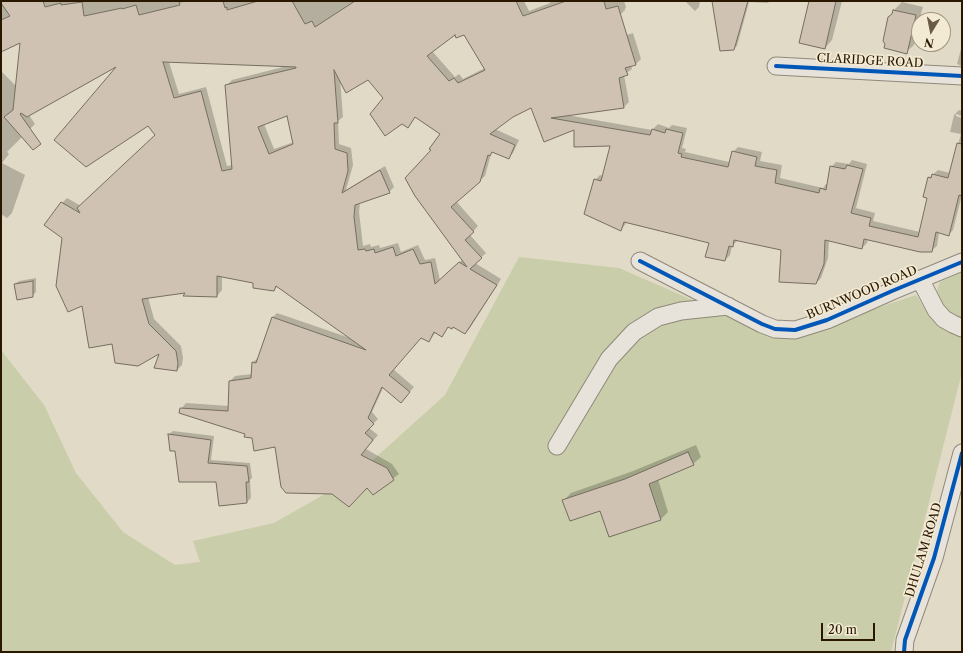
<!DOCTYPE html>
<html>
<head>
<meta charset="utf-8">
<style>
  body { margin:0 }
  #map { position:relative; width:963px; height:653px; overflow:hidden; background:#e1dac6; font-family:"Libre Caslon Text",serif }
  canvas { display:block }
  .frame { position:absolute; inset:0; border:2px solid #291700; pointer-events:none }
  .north { position:absolute; left:911px; top:12px; width:40px; height:40px; box-sizing:border-box; background:#f3ead3; border:1px solid #a2967f; border-radius:50%; rotate:190deg; font-size:11px; font-weight:700; line-height:16px; text-align:center; color:#291700 }
  .north::after { content:''; display:block; margin:auto; width:14px; height:18px; background:#695b45; clip-path:polygon(50% 0,100% 100%,50% 72%,0 100%) }
  .scale { position:absolute; left:821px; top:623px; width:54px; height:18px; box-sizing:border-box; border:2px solid #291700; border-top:0; padding-left:5px; font-size:12px; line-height:14px; white-space:nowrap; color:#291700; -webkit-text-stroke:3px #f3ead3; paint-order:stroke }
</style>
</head>
<body>
<div id="map">
<canvas width="963" height="653"></canvas>
<div class="frame"></div>
<div class="north">N</div>
<div class="scale">20 m</div>
</div>
<script>
const g = document.querySelector('canvas').getContext('2d');
g.lineJoin = 'round';
function fill(path, color) { g.fillStyle = color; g.fill(path, 'evenodd'); }
const shape = rows => new Path2D(rows.map(r => 'M' + r).join(''));
function strokePath(path, color, width, dash) { g.strokeStyle = color; g.lineWidth = width; g.lineCap = dash ? 'butt' : 'round'; g.setLineDash(dash || []); g.stroke(path); }
function drawText(font, color, halo, rows, align = 'center') {
  g.font = font + ' "Libre Caslon Text",serif'; g.lineWidth = 3.5; g.setLineDash([]); g.textBaseline = 'middle'; g.strokeStyle = halo; g.fillStyle = color; for (const [text, x, y, turn = 0] of rows) {
    g.save(); g.translate(x, y); g.rotate((+turn || 0) * Math.PI / 180); g.textAlign = isNaN(turn) ? turn : align; if (halo) g.strokeText(text, 0, 0); g.fillText(text, 0, 0); g.restore();
  }
}
fill(shape([
  [519,257,619,268,773,335,796,335,916,295,933,321,962,339,962,372,891,652,1,652,1,350,44,405,76,473,123,532,175,565,200,562,193,541,274,523,353,478,445,395],
  [962,271,962,320,952,315,945,308,939,299,937,290,940,282]
]), '#c9cda9');
fill(shape([
  [1,1,524,1,529,11,550,3,549,1,624,1,626,7,625,8,625,10,589,46,633,33,641,59,636,64,631,65,632,69,624,75,629,102,624,107,567,115,652,130,658,124,669,128,672,125,687,128,682,148,686,149,685,152,729,162,733,152,738,147,762,152,760,161,782,165,780,178,823,188,826,184,828,184,831,167,836,162,849,164,852,160,867,164,856,208,875,213,873,221,920,232,929,197,929,178,938,170,950,173,961,134,950,132,954,115,959,110,962,111,962,116,956,114,956,116,962,118,962,195,953,230,948,235,939,232,937,246,931,251,868,239,867,243,862,248,829,240,828,258,821,278,816,283,782,249,738,240,732,246,730,255,725,260,710,242,627,222,621,230,595,180,600,175,603,176,612,145,575,129,545,140,531,106,512,116,495,129,519,140,513,153,508,158,493,152,491,154,485,176,456,201,478,226,470,235,486,253,475,263,501,279,470,328,465,333,453,326,449,326,442,335,436,332,429,341,421,337,393,369,414,387,406,396,383,388,372,412,378,419,369,428,378,435,366,449,392,464,399,474,373,493,367,487,276,446,181,409,186,403,229,406,230,381,235,376,252,374,253,362,258,358,272,318,277,313,350,338,278,286,274,290,254,282,222,276,222,290,217,296,186,291,148,297,154,319,181,346,183,358,182,365,177,370,161,352,113,343,83,305,63,238,62,203,67,198,81,206,156,135,120,64,29,115,35,124,7,152,9,154,2,163,25,175,12,213,7,218,1,214,1,71,16,86,21,42,1,50],
  [465,33,485,68,463,79,459,74,455,77,432,51,455,34],
  [169,62,287,66,232,80,226,86,233,165,227,166,206,87,179,94],
  [340,78,369,79,408,127,416,116,442,133,433,150,463,259,440,280,435,258,425,260,418,245,401,252,398,243,380,248,379,245,371,247,370,244,363,246,359,212,360,203,389,192,394,187,385,166,346,190,353,165,351,148,339,144,338,121,343,117],
  [288,115,294,142,274,149,264,124],
  [685,1,700,1,699,7,695,11],
  [713,1,772,1,767,3,749,2,737,46,733,49],
  [812,1,842,1,832,40,825,48],
  [902,2,923,7,919,20,914,45,906,52,894,13,894,10],
  [962,45,962,66,957,64],
  [36,278,36,292,32,296,15,284,19,281],
  [173,431,214,436,211,460,250,463,252,478,250,480,251,498,247,502,220,505,217,481,176,450,171,450,169,434],
  [696,445,701,457,693,464,658,479,668,512,661,519,600,509,564,500,571,493,633,471]
]), '#0003');
const building = shape([
  [1,1,43,1,45,7,61,3,61,5,82,2,84,16,122,8,122,9,136,5,139,15,180,5,179,2,187,1,223,1,225,8,227,7,227,10,258,1,292,1,305,24,312,21,315,27,355,1,516,1,523,16,566,1,604,1,606,9,618,6,636,65,625,68,628,75,619,78,624,108,551,118,650,135,652,129,665,133,666,129,683,133,678,153,682,154,681,157,728,167,732,151,757,157,755,166,777,170,775,183,819,193,820,188,826,190,830,166,845,169,847,165,863,169,851,213,871,218,869,226,918,237,927,198,923,197,928,177,931,178,932,174,948,178,957,143,962,144,962,196,959,195,949,236,936,232,932,252,920,252,864,239,862,249,825,240,824,264,816,284,779,282,781,250,734,240,733,247,729,246,725,261,705,257,709,243,624,222,621,231,584,214,594,179,601,181,610,146,574,147,574,130,544,142,531,108,513,117,490,134,515,145,509,159,492,152,490,156,488,155,480,182,451,207,474,232,465,240,482,258,470,269,497,285,465,334,453,327,452,329,448,327,442,337,434,332,429,342,421,338,389,375,410,392,401,403,382,387,368,418,374,424,365,433,373,440,361,455,387,468,394,480,373,495,367,488,349,507,332,494,286,493,281,487,275,447,254,451,252,438,244,437,245,434,179,413,180,408,228,411,229,381,251,378,252,362,256,363,272,317,366,350,276,286,274,291,253,288,253,283,217,276,217,297,183,296,185,293,142,299,149,324,176,351,178,363,177,371,154,368,159,354,138,366,115,363,112,344,89,348,82,306,68,312,56,286,62,238,44,225,61,202,80,213,77,208,155,135,148,126,86,167,54,140,116,67,27,117,21,113,20,114,41,144,33,150,4,117,13,110,20,43,1,52,1,20,10,16,1,3,1,1],
  [455,35,456,38,464,35,485,70,458,83,454,78,449,81,427,56,455,35],
  [163,62,296,67,296,68,225,85,232,169,222,171,201,91,174,98,163,62],
  [334,70,346,93,368,80,383,98,370,114,385,136,402,124,408,128,415,117,440,134,429,149,431,150,405,178,415,196,467,267,459,262,435,284,431,262,420,264,413,249,396,256,393,247,375,253,374,249,366,251,365,249,358,250,354,217,355,205,390,193,380,170,342,193,348,171,347,153,335,149,334,123,338,123,334,70],
  [287,116,293,144,269,154,258,127,287,116],
  [712,1,748,1,734,50,720,51,712,1],
  [809,1,836,1,825,49,799,43,809,1],
  [893,10,916,15,907,54,884,48,885,44,883,41,888,17,892,14,893,10],
  [33,281,33,297,17,300,14,284,33,281],
  [168,434,211,440,208,463,247,466,249,482,246,482,247,503,219,506,216,482,179,482,175,451,170,451,168,434],
  [688,452,694,465,649,484,661,520,609,537,600,511,570,521,562,500,625,479,688,452]
]);
fill(building, '#d0c2b3');
strokePath(building, '#756e60', 1);
const minor = shape([
  [776,66,962,76],
  [640,261,762,324,775,329,795,330,827,320,892,291,962,262],
  [920,279,936,310,944,319,953,324,962,328],
  [557,446,609,359,634,332,658,317,681,311,728,306],
  [904,652,905,640,934,558,962,453]
]);
strokePath(minor, '#8f897b', 19);
strokePath(minor, '#e8e3da', 17);
strokePath(shape([
  [776,66,962,76],
  [640,261,762,324,775,329,795,330,827,320,892,291,962,262],
  [904,652,905,640,934,558,962,453]
]), '#0057b8', 4);
drawText('12px', '#291700', '#f3ead3', [
  ["CLARIDGE ROAD",870,61,3],
  ["BURNWOOD ROAD",862,293,-23],
  ["DHULAM ROAD",924,550,-73]
]);
</script>
</body>
</html>
